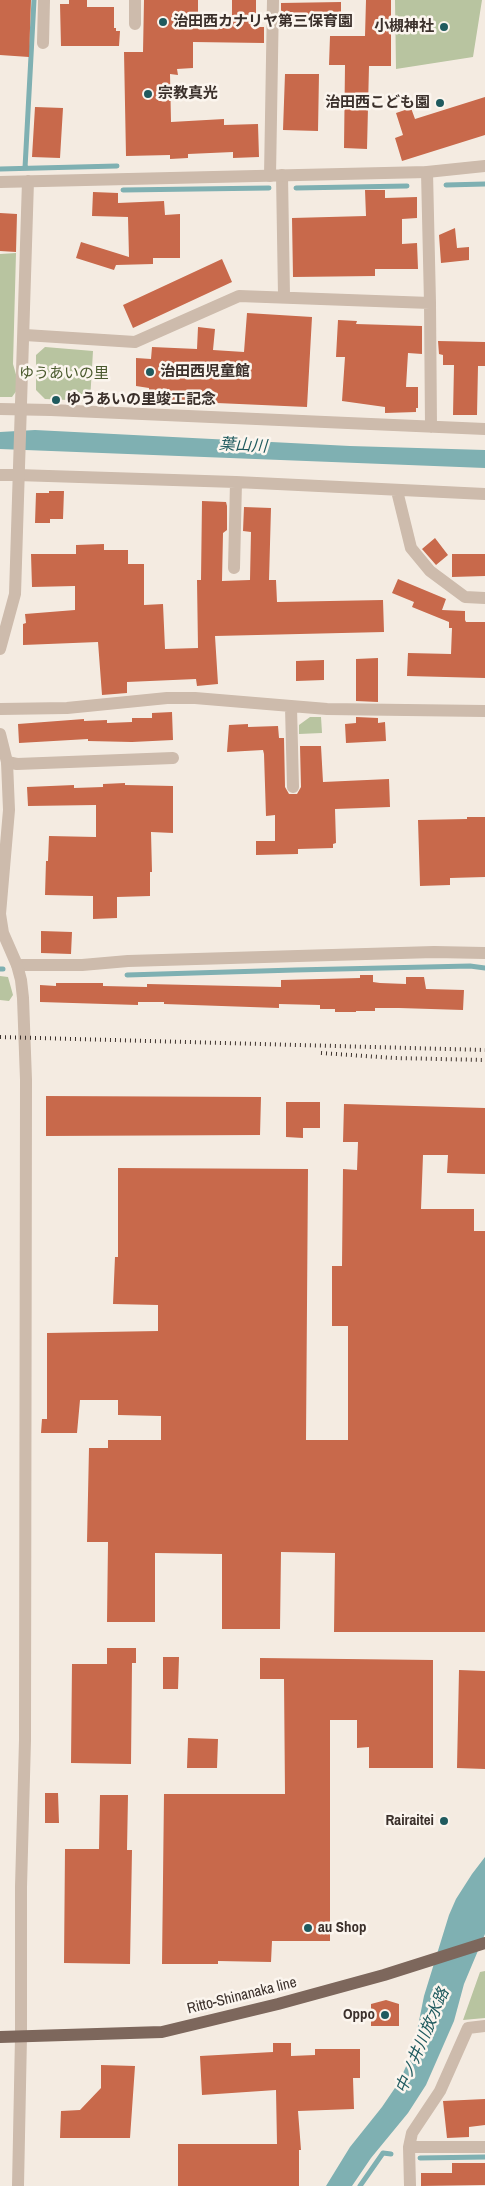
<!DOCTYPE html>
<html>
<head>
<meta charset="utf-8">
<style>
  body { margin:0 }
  canvas { display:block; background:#f4ebe1 }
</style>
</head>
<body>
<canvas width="485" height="2186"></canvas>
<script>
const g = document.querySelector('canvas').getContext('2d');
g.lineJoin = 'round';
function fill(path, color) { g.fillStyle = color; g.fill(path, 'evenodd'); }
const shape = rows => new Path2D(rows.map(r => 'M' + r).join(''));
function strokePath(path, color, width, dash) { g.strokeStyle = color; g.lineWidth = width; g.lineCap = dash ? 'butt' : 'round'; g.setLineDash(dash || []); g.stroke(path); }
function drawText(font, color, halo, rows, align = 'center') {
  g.font = font + ' "Archivo Narrow","Noto Sans JP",sans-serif'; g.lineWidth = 5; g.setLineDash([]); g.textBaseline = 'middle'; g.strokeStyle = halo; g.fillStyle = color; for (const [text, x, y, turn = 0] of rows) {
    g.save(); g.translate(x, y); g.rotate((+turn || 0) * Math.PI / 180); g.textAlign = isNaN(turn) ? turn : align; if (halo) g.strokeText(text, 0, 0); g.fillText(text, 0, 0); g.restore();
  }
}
fill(shape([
  [395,0,482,0,473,57,396,69],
  [16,253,13,364,17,378,17,390,12,397,0,397,0,254],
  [45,347,93,351,90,401,45,399,36,390,36,355],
  [310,717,321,717,322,733,299,734,299,725],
  [0,976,8,977,13,995,9,1001,0,1000],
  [485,1971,485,2018,463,2020,480,1972]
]), '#b8c4a0');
fill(shape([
  [35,430,350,446,485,450,485,468,0,449,0,432],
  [485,1857,485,1934,464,1984,454,2021,426,2085,408,2113,371,2158,352,2186,326,2186,350,2147,382,2107,399,2082,413,2051,424,1996,449,1915,456,1899,472,1874]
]), '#7fb0b2');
strokePath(shape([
  [25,168,34,0],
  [0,169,117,166],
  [446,185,485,184],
  [296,188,407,186],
  [123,190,269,188],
  [0,969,3,969],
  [127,975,295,970,470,966,485,968],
  [420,2158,485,2157],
  [360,2186,383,2153,391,2154]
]), '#7fb0b2', 5);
fill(shape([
  [0,0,31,0,29,57,0,55],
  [69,0,87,0,87,7,114,7,114,28,116,28,116,31,120,31,119,46,61,46,60,4,69,4],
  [144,0,198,0,198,22,232,23,232,0,256,0,256,27,264,27,264,43,193,42,193,68,177,69,178,75,170,74,171,122,224,119,224,125,258,124,259,157,233,158,233,152,188,154,188,158,170,159,170,155,126,156,124,52,143,52],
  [366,0,391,0,391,66,369,66,367,149,344,148,345,65,329,65,330,36,365,36],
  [341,2,341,23,281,23,281,3],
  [285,74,319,74,318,131,283,130],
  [485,97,485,135,402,161,395,138,403,135,396,113,411,108,415,119],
  [35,107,63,108,60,158,32,157],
  [365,190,385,190,385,198,417,197,417,218,402,219,402,244,417,243,418,269,375,269,375,276,293,277,292,218,366,216],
  [93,192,118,193,118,203,164,201,165,215,180,214,180,258,153,258,153,264,116,265,114,270,76,258,81,242,129,257,128,217,92,216],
  [0,213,17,214,16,252,0,251],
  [455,228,457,248,469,247,469,260,441,263,439,235],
  [222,259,232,282,133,328,123,305],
  [247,313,312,317,307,407,149,400,149,388,136,386,136,358,151,359,152,347,197,349,198,327,215,329,213,350,244,352],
  [338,320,357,321,356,324,422,326,422,354,408,353,406,387,418,387,418,408,416,408,416,412,385,413,385,407,342,401,345,357,336,357],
  [438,341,485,342,485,366,478,366,477,415,453,415,454,365,443,365,443,355,439,354],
  [49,491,64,491,63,519,50,519,50,523,35,523,36,493,49,493],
  [202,501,226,502,227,506,227,530,223,533,222,581,250,580,251,532,243,531,244,507,271,508,269,580,276,580,277,602,383,600,384,632,215,636,218,684,197,686,196,679,127,682,127,693,102,695,98,642,23,645,23,624,26,623,25,614,75,610,75,586,32,587,31,554,76,554,76,545,104,544,104,550,128,550,128,564,144,564,144,605,163,604,165,649,198,648,197,580,201,580],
  [435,538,448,555,436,565,422,549],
  [452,554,485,554,485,576,452,577],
  [398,579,446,599,442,610,465,611,465,620,466,622,485,622,485,678,407,676,408,653,451,654,452,628,449,628,449,622,412,607,414,602,392,593],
  [378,658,378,702,356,701,356,659],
  [324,660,324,680,296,681,296,661],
  [172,712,173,740,132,742,88,741,88,739,19,743,18,724,84,719,84,721,107,720,107,723,132,722,132,718,152,718,152,713],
  [356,717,378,718,378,723,385,722,386,741,346,743,345,724,356,723],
  [248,724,248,727,278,726,279,738,284,738,285,787,289,794,297,794,301,787,300,746,321,746,323,782,389,779,390,807,335,809,336,843,333,844,333,848,298,849,298,854,256,855,256,841,275,841,275,815,266,816,264,754,263,750,227,752,229,725],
  [125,783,125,785,173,786,173,833,151,832,152,872,150,872,150,896,117,897,117,918,93,919,93,896,45,895,46,861,48,861,49,836,96,837,96,805,28,806,27,787,74,785,74,788,103,787,103,784],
  [467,817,485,817,485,877,450,878,450,885,420,886,418,820,467,819],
  [41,931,72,932,71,954,41,953],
  [360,975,373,975,373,982,380,983,406,984,406,977,424,977,426,989,464,990,463,1010,399,1008,375,1008,375,1011,356,1011,356,1012,335,1012,335,1009,320,1009,320,1005,279,1004,279,1008,164,1004,164,1002,138,1002,138,1005,40,1002,40,985,56,986,56,983,103,983,103,986,147,987,147,984,281,987,281,980,360,978],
  [46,1096,261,1097,260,1135,46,1136],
  [286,1102,320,1102,320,1128,303,1128,303,1138,286,1137],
  [344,1104,485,1108,485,1174,447,1173,448,1155,423,1155,421,1209,474,1209,474,1231,485,1231,485,1632,334,1632,335,1553,281,1552,280,1629,222,1629,222,1554,155,1553,155,1622,107,1622,108,1542,87,1542,89,1448,108,1448,108,1440,161,1440,161,1416,118,1415,118,1400,80,1400,77,1433,41,1433,42,1419,47,1419,47,1333,158,1331,158,1305,113,1304,115,1257,118,1257,118,1168,308,1169,306,1440,348,1440,348,1326,332,1326,332,1266,342,1266,343,1169,357,1170,358,1142,343,1142],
  [107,1648,136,1648,136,1663,132,1663,131,1764,71,1763,72,1664,107,1664],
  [163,1657,179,1657,178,1689,163,1689],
  [260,1658,433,1660,433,1768,369,1768,369,1747,357,1748,357,1720,330,1720,330,1941,272,1941,271,1962,218,1961,218,1964,162,1964,164,1794,285,1794,284,1679,260,1679],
  [459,1670,485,1671,485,1769,457,1768],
  [188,1738,218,1739,217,1768,187,1768],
  [45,1793,58,1793,59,1823,45,1823],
  [100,1795,128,1795,127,1850,132,1850,130,1964,64,1963,65,1849,99,1849],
  [386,2000,399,2004,399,2026,371,2026,371,2004],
  [273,2043,291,2043,291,2056,315,2055,315,2049,360,2049,360,2078,353,2078,354,2109,298,2111,301,2150,299,2150,299,2186,178,2186,178,2144,277,2144,276,2090,202,2095,200,2056,273,2052],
  [101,2065,135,2066,130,2138,60,2138,61,2111,80,2110,101,2088],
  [485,2099,485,2125,469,2127,469,2137,447,2138,443,2101],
  [452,2163,485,2163,485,2185,421,2186,421,2173,452,2173]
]), '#c8694b');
strokePath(shape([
  [135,0,135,24],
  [43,43,44,0],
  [282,175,284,296],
  [270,176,273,0],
  [430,303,431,427],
  [25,335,135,342,239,296,430,303,427,172],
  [0,409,51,410,485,429],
  [17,475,236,482,485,494],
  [397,491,411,548,430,571,465,597,485,598],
  [234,568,236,482],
  [291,707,293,787],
  [0,709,67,708,167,698,195,698,327,709,485,711],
  [7,762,17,764,173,758],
  [17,965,82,965,128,961,434,952,485,953],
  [409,2147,412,2133,440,2091,468,2028,485,2026],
  [410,2186,409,2147,485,2147]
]), '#cdbbac', 12);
strokePath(shape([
  [0,182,427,172,485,166],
  [0,475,17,475],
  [0,649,15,594,28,181],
  [0,734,7,762,9,810,0,914,3,933,17,965,21,980,23,998,26,1080,25,1740,21,1887,21,2036,18,2186]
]), '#cdbbac', 12);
strokePath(shape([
  [0,2037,162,2032,278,2004,384,1975,485,1943]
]), '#7d675c', 12);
strokePath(shape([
  [0,1037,485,1050],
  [321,1053,394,1058,485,1060]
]), '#3b302b', 4, [1, 4]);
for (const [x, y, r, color] of [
  [163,22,5,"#1f5a5e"],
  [444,27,5,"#1f5a5e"],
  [148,94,5,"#1f5a5e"],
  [440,103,5,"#1f5a5e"],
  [150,372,5,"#1f5a5e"],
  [56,400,5,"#1f5a5e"],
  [444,1821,5,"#1f5a5e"],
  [308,1928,5,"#1f5a5e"],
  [385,2015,5,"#1f5a5e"]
]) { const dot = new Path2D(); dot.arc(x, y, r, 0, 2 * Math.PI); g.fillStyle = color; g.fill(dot); strokePath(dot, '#fbf5ee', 2); }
drawText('bold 15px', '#3b302b', '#fbf5ee', [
  ["治田西カナリヤ第三保育園",173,22],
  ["小槻神社",434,27,"right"],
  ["宗教真光",158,94],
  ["治田西こども園",430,103,"right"],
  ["治田西児童館",160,372],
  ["ゆうあいの里竣工記念",66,400],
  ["Rairaitei",434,1821,"right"],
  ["au Shop",318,1928],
  ["Oppo",375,2015,"right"]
], 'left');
drawText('15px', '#4a5a2e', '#fbf5ee', [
  ["ゆうあいの里",64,374]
]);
drawText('15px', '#3b302b', '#fbf5ee', [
  ["Ritto-Shinanaka line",242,1996,-14]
]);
drawText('italic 16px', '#1f5a5e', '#fbf5ee', [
  ["葉山川",243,446,3],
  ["中ノ井川放水路",423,2041,-67]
]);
</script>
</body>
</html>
